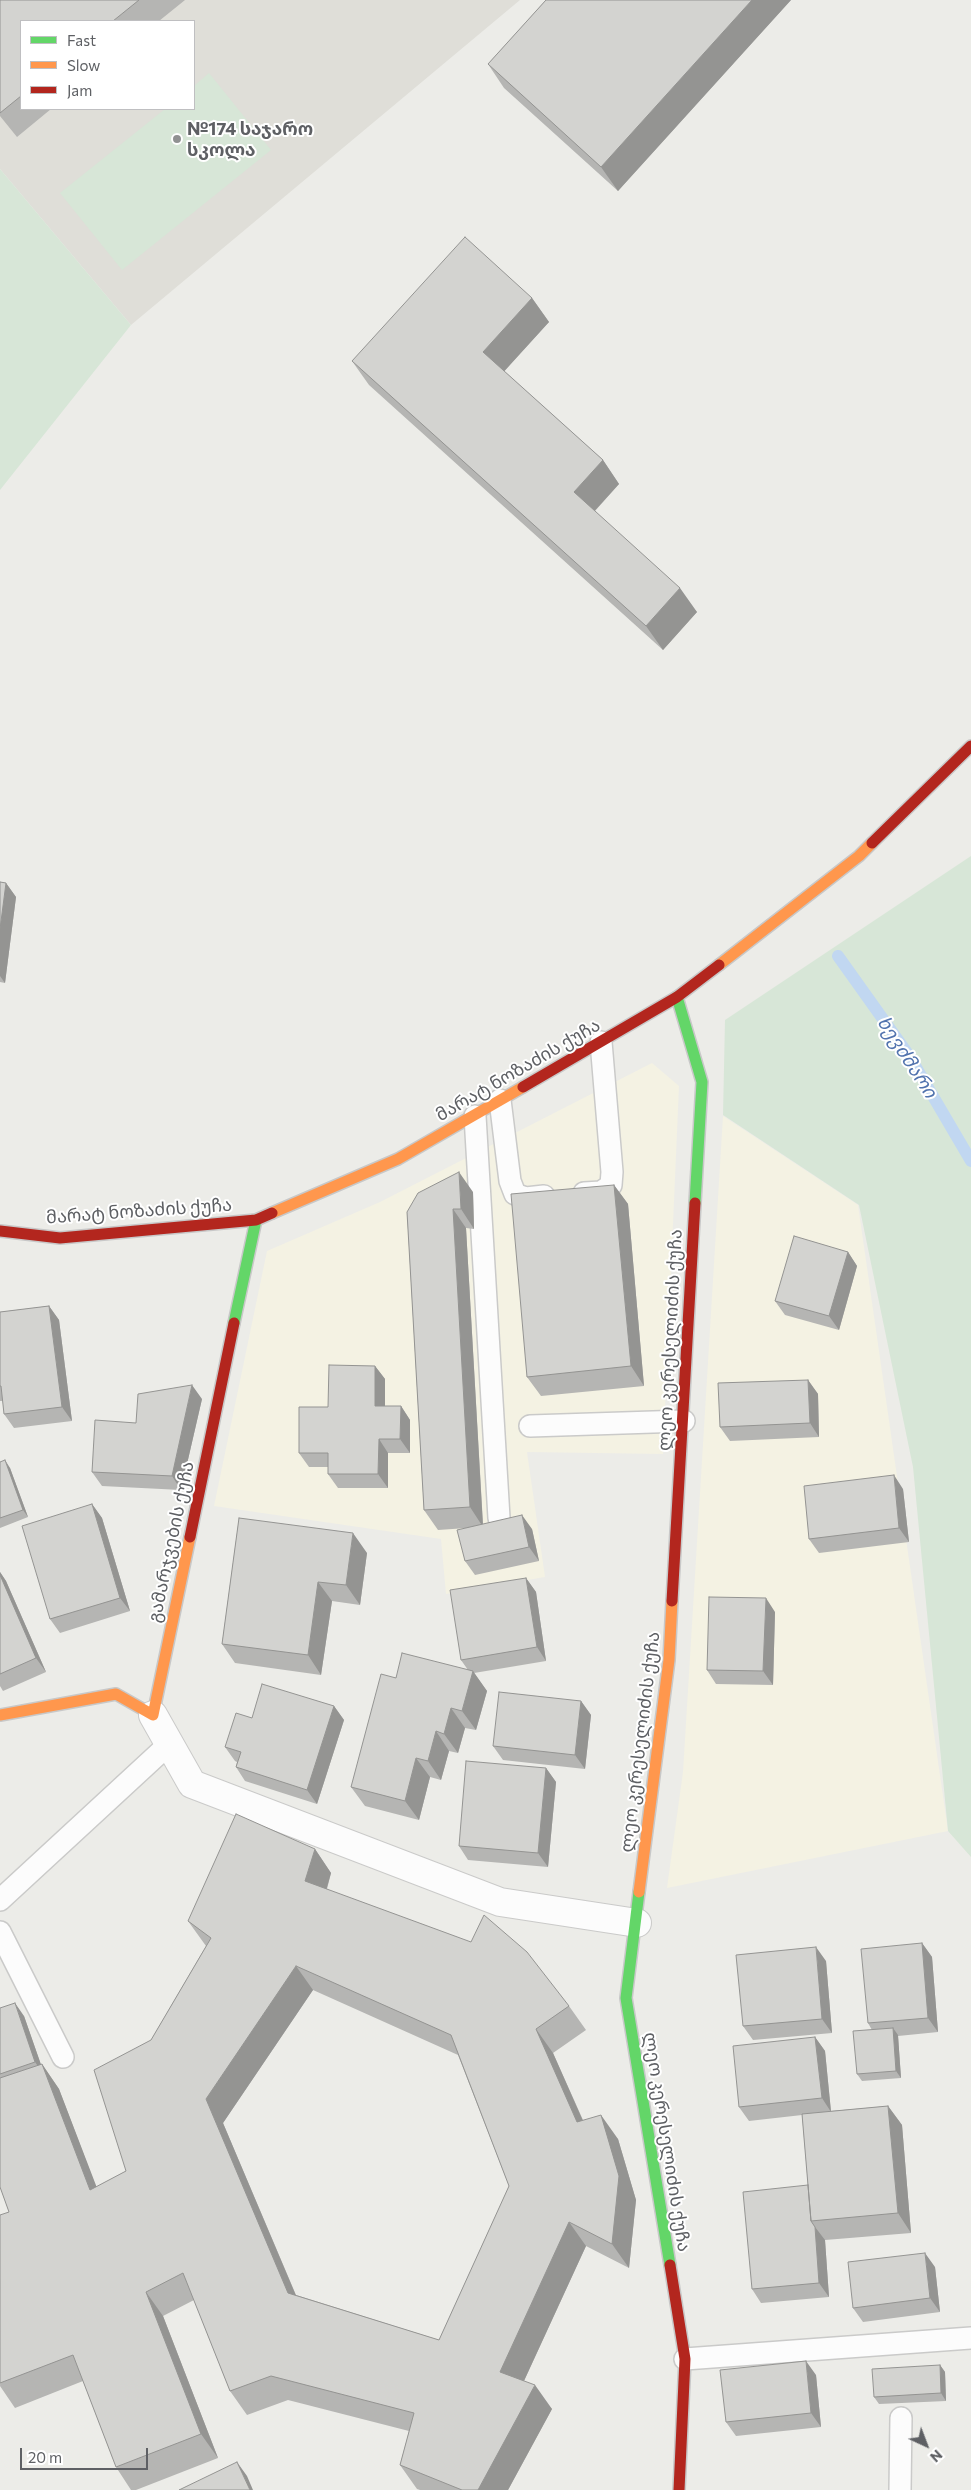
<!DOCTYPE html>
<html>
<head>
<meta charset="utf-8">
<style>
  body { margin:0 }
  #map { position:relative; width:971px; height:2490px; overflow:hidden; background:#ecece8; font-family:Commissioner,sans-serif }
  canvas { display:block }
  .legend { position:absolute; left:20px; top:20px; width:175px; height:90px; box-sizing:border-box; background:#fff; border:1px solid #bfbfc1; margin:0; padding:6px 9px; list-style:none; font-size:15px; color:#5e6064 }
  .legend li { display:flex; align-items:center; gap:10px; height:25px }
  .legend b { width:25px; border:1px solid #bfbfc1 }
  .north { position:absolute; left:901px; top:2420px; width:50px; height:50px; -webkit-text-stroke:4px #fff; paint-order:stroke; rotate:137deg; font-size:14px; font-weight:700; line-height:20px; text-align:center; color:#5e6064 }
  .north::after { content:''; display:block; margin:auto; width:18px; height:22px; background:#5e6064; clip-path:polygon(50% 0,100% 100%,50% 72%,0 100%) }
  .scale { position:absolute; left:20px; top:2448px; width:128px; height:22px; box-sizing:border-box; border:2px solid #5e6064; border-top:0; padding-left:6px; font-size:15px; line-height:18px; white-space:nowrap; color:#5e6064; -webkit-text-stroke:4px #fff; paint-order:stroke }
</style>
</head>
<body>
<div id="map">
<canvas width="971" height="2490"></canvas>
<ul class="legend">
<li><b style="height:6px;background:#63d668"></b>Fast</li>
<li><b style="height:6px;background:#ff974d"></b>Slow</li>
<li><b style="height:6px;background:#b3261e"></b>Jam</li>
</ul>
<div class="north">N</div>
<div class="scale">20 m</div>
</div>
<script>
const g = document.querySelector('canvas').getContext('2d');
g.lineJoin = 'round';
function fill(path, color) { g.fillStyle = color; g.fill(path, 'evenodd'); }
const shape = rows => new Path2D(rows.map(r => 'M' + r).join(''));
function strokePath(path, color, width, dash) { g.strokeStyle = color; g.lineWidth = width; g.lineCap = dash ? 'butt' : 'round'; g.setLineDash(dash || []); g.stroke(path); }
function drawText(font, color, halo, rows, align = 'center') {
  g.font = font + ' Commissioner,"Noto Sans Georgian",sans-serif'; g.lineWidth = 4; g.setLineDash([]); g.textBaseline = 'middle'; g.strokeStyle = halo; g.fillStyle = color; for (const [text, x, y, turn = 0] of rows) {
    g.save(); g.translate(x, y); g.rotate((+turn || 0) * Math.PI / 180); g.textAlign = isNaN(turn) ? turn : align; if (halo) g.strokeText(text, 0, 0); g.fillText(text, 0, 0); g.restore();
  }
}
fill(shape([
  [652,1063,679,1086,663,1454,527,1452,545,1577,446,1594,441,1539,214,1506,267,1251,380,1202],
  [723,1116,858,1205,948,1831,667,1888,683,1772]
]), '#f4f2e3');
fill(shape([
  [0,0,520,0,131,325,0,169],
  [21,21,194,21,194,109,21,109]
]), '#dfded8');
fill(shape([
  [209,73,271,150,122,270,60,193,165,109,194,109,194,86],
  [0,169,131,325,0,490],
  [971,856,971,1857,948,1831,913,1467,859,1205,723,1115,725,1020]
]), '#d7e6d7');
strokePath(shape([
  [838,956,910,1057,971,1161]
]), '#c1d7f1', 12);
const lane = shape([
  [500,1100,510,1181,515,1194,526,1198,544,1196],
  [475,1116,499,1518],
  [584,1193,601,1192,611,1185,612,1172,601,1042],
  [530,1426,684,1421],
  [0,1900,168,1745],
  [0,1932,63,2057],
  [685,2359,971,2338],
  [900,2490,901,2418]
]);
const street = shape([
  [153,1715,192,1784,500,1902,637,1923]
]);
const fast = shape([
  [677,997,702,1082,695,1203],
  [234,1323,256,1220],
  [639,1892,626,1998,670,2265]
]);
const slow = shape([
  [719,965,859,856,872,843],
  [272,1213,398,1159,523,1087],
  [0,1715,116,1694,153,1715,190,1537],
  [639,1892,669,1660,672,1601]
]);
const jam = shape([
  [872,843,971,746],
  [523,1087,677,997,719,965],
  [0,1231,60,1238,256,1220,272,1213],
  [190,1537,234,1323],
  [672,1601,695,1203],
  [670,2265,685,2359,679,2490]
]);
strokePath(lane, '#cacac9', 24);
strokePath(street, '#cacac9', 30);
strokePath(fast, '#c8c8c8', 14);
strokePath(slow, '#c8c8c8', 14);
strokePath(jam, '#c8c8c8', 14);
strokePath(lane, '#fcfcfc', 21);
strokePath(street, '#fcfcfc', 28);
strokePath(fast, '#63d668', 11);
strokePath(slow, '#ff974d', 11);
strokePath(jam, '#b3261e', 11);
fill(shape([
  [0,0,185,0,159,21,21,21,21,109,51,109,17,137,0,116],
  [546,0,791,0,618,191,504,88,488,64],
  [532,298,549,322,504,371,603,460,619,484,595,511,697,612,663,650,369,385,352,361],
  [0,882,6,883,16,897,5,983,0,982],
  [614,1185,628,1204,644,1386,541,1396,527,1377],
  [473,1192,474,1229,466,1228,483,1524,532,1529,539,1561,475,1575,465,1561,467,1528,438,1530,424,1510,407,1212],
  [848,1252,857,1266,839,1330,785,1315,775,1301],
  [49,1306,59,1320,72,1421,14,1428,4,1414,3,1401,0,1401,0,1312],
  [375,1366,385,1379,385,1406,401,1406,410,1420,410,1453,388,1453,388,1488,338,1488,328,1474,328,1467,309,1467,299,1453,328,1407],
  [808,1380,818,1394,819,1437,730,1441,720,1427],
  [202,1399,181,1490,102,1486,92,1472,136,1423],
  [0,1462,10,1468,28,1517,0,1528],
  [903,1489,909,1542,819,1553,809,1539],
  [92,1504,102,1518,130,1611,60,1633,50,1619],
  [239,1518,367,1553,360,1605,332,1601,321,1675,235,1663,222,1644],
  [0,1572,6,1581,46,1672,3,1691,0,1686],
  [526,1578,536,1592,546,1661,474,1673,487,1691,476,1730,465,1728,458,1753,449,1751,441,1780,430,1777,419,1820,365,1806,351,1787,396,1678,468,1670,461,1660],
  [775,1612,773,1685,716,1684,707,1670],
  [581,1701,591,1715,585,1769,503,1760,493,1746],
  [334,1706,344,1720,317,1804,245,1781,236,1767,237,1762,235,1761,225,1747,252,1718],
  [546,1768,556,1782,548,1867,468,1860,459,1846],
  [315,1849,331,1873,327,1889,569,2006,586,2030,553,2053,583,2120,618,2139,636,2200,629,2268,586,2246,524,2381,552,2409,508,2490,420,2490,417,2489,400,2465,409,2431,288,2400,247,2415,230,2391,194,2300,163,2316,218,2458,136,2490,131,2490,116,2467,83,2381,15,2408,0,2386,9,2212,0,2187,0,2008,24,2016,41,2065,42,2064,59,2089,96,2187,126,2171,151,2040,206,1946,188,1921],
  [313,1990,458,2055,509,2186,439,2340,296,2295,223,2123],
  [922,1943,932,1957,938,2032,898,2036,901,2078,862,2081,857,2074,872,2030,868,2023],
  [826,1961,832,2033,753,2040,743,2026],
  [815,2037,825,2051,831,2111,888,2106,902,2125,911,2233,825,2240,829,2297,761,2303,752,2289,808,2185,802,2115,749,2121,739,2107],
  [935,2267,940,2312,863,2322,853,2308],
  [940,2365,945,2372,946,2401,879,2404,874,2397],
  [816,2375,821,2427,736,2436,726,2422]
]), '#b5b5b3');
fill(shape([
  [752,0,791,0,618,191,601,167],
  [532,298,549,322,500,376,483,352],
  [603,460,619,484,590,516,574,492],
  [680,588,697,612,663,650,646,626],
  [6,883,16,897,5,983,0,976,0,929],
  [459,1172,473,1192,474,1229,461,1209],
  [614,1185,628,1204,644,1386,631,1366],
  [453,1209,466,1228,483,1527,470,1507],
  [848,1252,857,1266,839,1330,829,1316],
  [49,1306,59,1320,72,1421,62,1407],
  [375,1366,385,1379,385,1419,375,1406],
  [808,1380,818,1394,819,1437,810,1423],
  [192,1385,202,1399,181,1490,172,1476],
  [401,1406,410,1420,410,1453,400,1439],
  [379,1439,388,1453,388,1488,378,1474],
  [5,1460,10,1468,28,1517,23,1510],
  [894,1475,903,1489,909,1542,899,1528],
  [92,1504,102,1518,130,1611,120,1598],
  [522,1515,532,1529,539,1561,529,1547],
  [353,1533,367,1553,360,1605,346,1585],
  [0,1572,6,1581,46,1672,36,1658,0,1575],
  [526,1578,536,1592,546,1661,537,1647],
  [318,1582,332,1601,321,1675,308,1655],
  [766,1598,775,1612,773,1685,763,1671],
  [473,1671,487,1691,476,1730,462,1711],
  [581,1701,591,1715,585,1769,575,1755],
  [334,1706,344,1720,317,1804,307,1790],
  [451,1708,465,1728,458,1753,444,1734],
  [436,1731,449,1751,441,1780,428,1761],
  [416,1758,430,1777,419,1820,405,1801],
  [546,1768,556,1782,548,1867,538,1853],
  [315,1849,331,1873,322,1905,305,1881],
  [922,1943,932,1957,938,2032,928,2018],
  [816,1947,826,1961,832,2033,822,2019],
  [296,1966,313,1990,223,2123,305,2317,288,2293,206,2099],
  [15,2003,24,2016,45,2076,35,2062],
  [893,2028,898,2035,901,2078,896,2071],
  [536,2029,553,2053,594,2146,577,2122],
  [815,2037,825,2051,831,2112,822,2098],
  [42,2064,59,2089,107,2214,90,2190],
  [888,2106,902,2125,911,2233,898,2213],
  [601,2115,618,2139,636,2200,629,2268,612,2244],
  [569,2222,586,2246,517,2396,500,2372],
  [815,2227,825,2240,829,2297,819,2283],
  [925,2253,935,2267,940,2312,930,2298],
  [146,2292,163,2316,218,2458,201,2434],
  [806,2361,816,2375,821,2427,811,2413],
  [940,2365,945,2372,946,2401,941,2393],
  [535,2385,552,2409,508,2490,478,2490],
  [237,2462,247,2476,253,2490,250,2490]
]), '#949492');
const building = shape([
  [0,0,139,0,113,21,21,21,21,96,0,113,0,0],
  [546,0,752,0,601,167,488,64,546,0],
  [465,237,532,298,483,352,603,460,574,492,680,588,646,626,352,361,465,237],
  [0,882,6,883,0,929,0,882],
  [459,1172,461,1209,453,1209,470,1507,424,1510,407,1212,418,1193,459,1172],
  [614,1185,631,1366,527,1377,511,1194,614,1185],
  [794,1236,848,1252,829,1316,775,1301,794,1236],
  [49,1306,62,1407,4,1414,1,1386,0,1386,0,1312,49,1306],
  [329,1365,375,1366,375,1406,401,1406,400,1439,379,1439,378,1474,328,1474,328,1453,299,1453,299,1407,328,1407,329,1365],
  [808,1380,810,1423,720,1427,718,1383,808,1380],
  [192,1385,172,1476,92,1472,95,1420,136,1423,138,1394,192,1385],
  [5,1460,23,1510,0,1518,0,1462,5,1460],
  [894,1475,899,1528,809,1539,804,1486,894,1475],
  [92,1504,120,1598,50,1619,22,1526,92,1504],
  [522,1515,529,1547,465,1561,457,1530,522,1515],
  [239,1518,353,1533,346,1585,318,1582,308,1655,222,1644,239,1518],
  [0,1575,36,1658,0,1674,0,1575],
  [526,1578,537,1647,461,1660,450,1590,526,1578],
  [709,1597,766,1598,763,1671,707,1670,709,1597],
  [402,1653,473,1671,462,1711,451,1708,444,1734,436,1731,428,1761,416,1758,405,1801,351,1787,381,1674,396,1678,402,1653],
  [262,1684,334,1706,307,1790,236,1767,241,1752,225,1747,236,1713,252,1718,262,1684],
  [499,1692,581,1701,575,1755,493,1746,499,1692],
  [466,1761,546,1768,538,1853,459,1846,466,1761],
  [236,1814,315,1849,305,1881,471,1942,484,1915,527,1952,569,2006,536,2029,577,2122,601,2115,619,2176,612,2244,569,2222,500,2372,535,2385,478,2490,462,2490,400,2465,414,2413,271,2376,230,2391,183,2273,146,2292,201,2434,116,2467,73,2355,0,2383,0,2215,9,2212,0,2187,0,2078,42,2064,90,2190,126,2171,94,2070,151,2040,211,1938,188,1921,236,1814],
  [296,1966,451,2035,509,2186,439,2340,288,2293,206,2099,296,1966],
  [922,1943,928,2018,868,2023,861,1949,922,1943],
  [816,1947,822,2019,743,2026,736,1955,816,1947],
  [15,2003,35,2062,0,2074,0,2008,15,2003],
  [893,2028,896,2071,857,2074,853,2031,893,2028],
  [815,2037,822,2098,739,2107,733,2046,815,2037],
  [888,2106,898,2213,811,2221,802,2114,888,2106],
  [808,2185,811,2221,815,2227,819,2283,752,2289,743,2192,808,2185],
  [925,2253,930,2298,853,2308,848,2262,925,2253],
  [806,2361,811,2413,726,2422,720,2370,806,2361],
  [940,2365,941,2393,874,2397,872,2369,940,2365],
  [237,2462,250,2490,179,2490,237,2462]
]);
fill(building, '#d3d3d0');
strokePath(building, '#949492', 1);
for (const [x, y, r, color] of [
  [177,139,5,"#909192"]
]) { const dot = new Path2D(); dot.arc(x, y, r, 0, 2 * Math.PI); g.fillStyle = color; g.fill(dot); strokePath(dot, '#fff', 2); }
drawText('bold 18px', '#5e6064', '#fff', [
  ["№174 საჯარო",187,129],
  ["სკოლა",187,150]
], 'left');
drawText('18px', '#5e6064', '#fff', [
  ["მარატ ნოზაძის ქუჩა",518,1070,-30],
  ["მარატ ნოზაძის ქუჩა",139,1211,-4],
  ["ლეო კერესელიძის ქუჩა",670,1340,-87],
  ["გამარჯვების ქუჩა",171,1542,-78],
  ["ლეო კერესელიძის ქუჩა",640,1742,-83],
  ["ლეო კერესელიძის ქუჩა",667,2142,81]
]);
drawText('italic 19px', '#5173ae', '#fff', [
  ["ხევძმარი",907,1057,57]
]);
</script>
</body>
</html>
